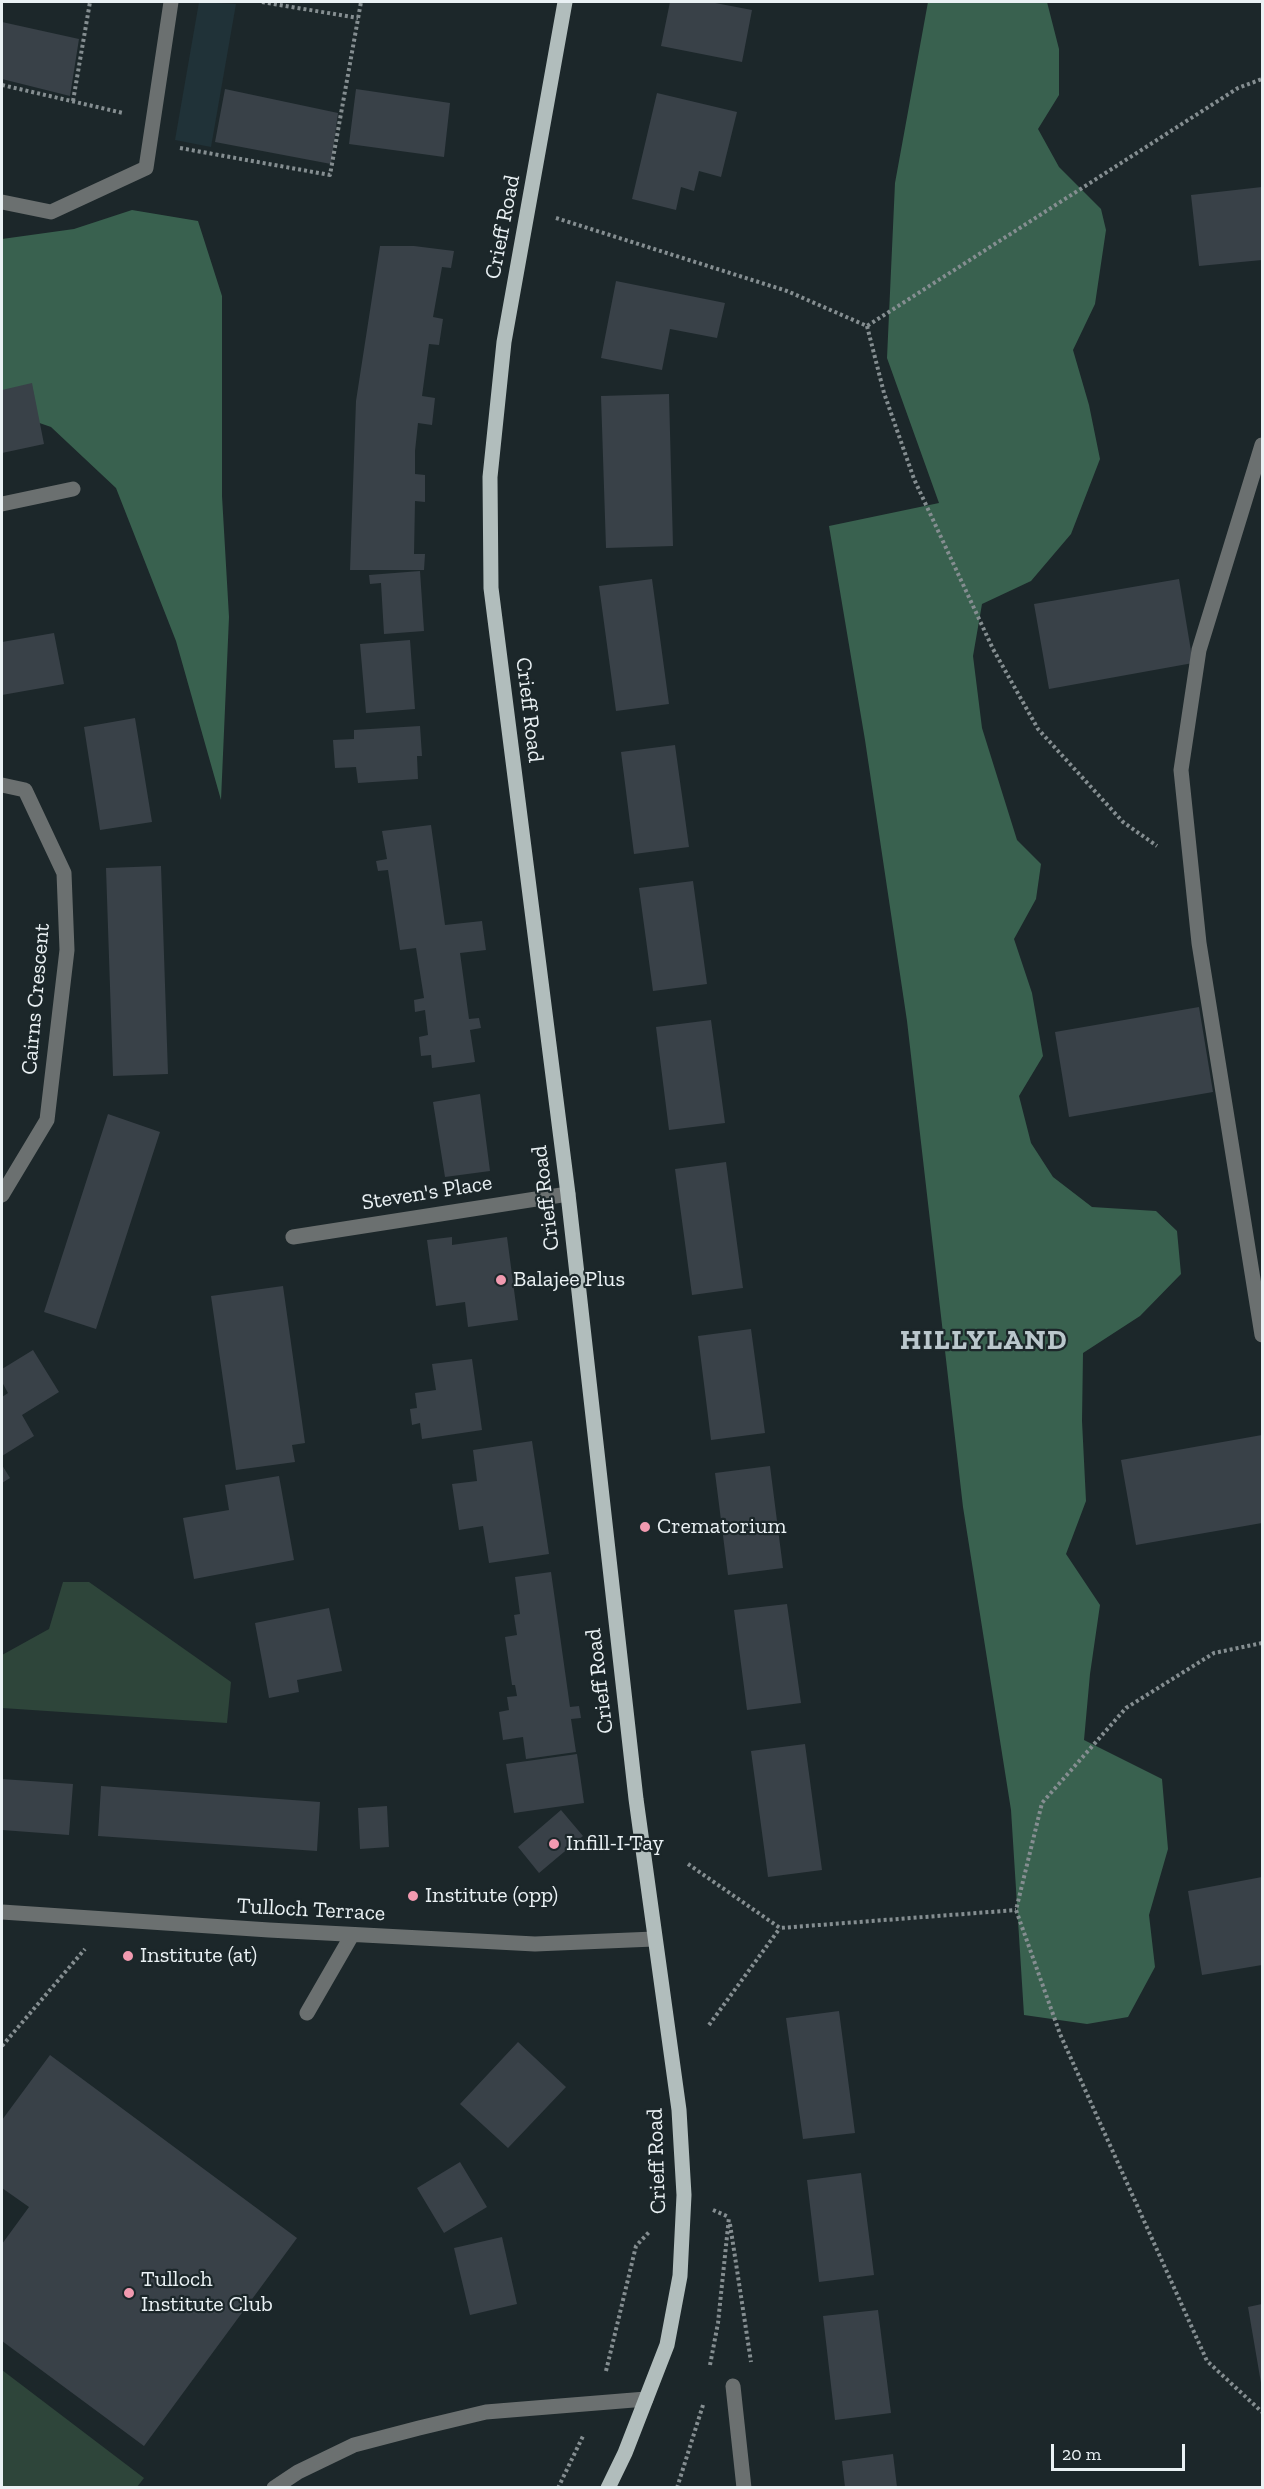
<!DOCTYPE html>
<html>
<head>
<meta charset="utf-8">
<style>
  body { margin:0 }
  #map { position:relative; width:1264px; height:2489px; overflow:hidden; background:#1c272a; font-family:"Zilla Slab",serif }
  canvas { display:block }
  .frame { position:absolute; inset:0; border:3px solid #eaf1f4; pointer-events:none }
  .scale { position:absolute; left:1051px; top:2444px; width:134px; height:27px; box-sizing:border-box; border:3px solid #eaf1f4; border-top:0; padding-left:8px; font-size:18px; line-height:21px; white-space:nowrap; color:#eaf1f4; -webkit-text-stroke:4px #1c272a; paint-order:stroke }
</style>
</head>
<body>
<div id="map">
<canvas width="1264" height="2489"></canvas>
<div class="frame"></div>
<div class="scale">20 m</div>
</div>
<script>
const g = document.querySelector('canvas').getContext('2d');
g.lineJoin = 'round';
function fill(path, color) { g.fillStyle = color; g.fill(path, 'evenodd'); }
const shape = rows => new Path2D(rows.map(r => 'M' + r).join(''));
function strokePath(path, color, width, dash) { g.strokeStyle = color; g.lineWidth = width; g.lineCap = dash ? 'butt' : 'round'; g.setLineDash(dash || []); g.stroke(path); }
function drawText(font, color, halo, rows, align = 'center') {
  g.font = font + ' "Zilla Slab",serif'; g.lineWidth = 4.5; g.setLineDash([]); g.textBaseline = 'middle'; g.strokeStyle = halo; g.fillStyle = color; for (const [text, x, y, turn = 0] of rows) {
    g.save(); g.translate(x, y); g.rotate((+turn || 0) * Math.PI / 180); g.textAlign = isNaN(turn) ? turn : align; if (halo) g.strokeText(text, 0, 0); g.fillText(text, 0, 0); g.restore();
  }
}
fill(shape([
  [199,2,236,4,211,147,175,140]
]), '#203238');
fill(shape([
  [63,1582,89,1582,231,1682,227,1723,2,1708,2,1655,49,1629],
  [2,2370,144,2478,137,2487,2,2487]
]), '#2e453a');
fill(shape([
  [928,2,1047,2,1059,49,1059,95,1038,129,1059,167,1101,209,1106,230,1095,304,1073,350,1089,405,1100,459,1071,534,1031,581,982,604,973,656,982,728,1017,840,1041,864,1036,899,1014,939,1032,993,1043,1056,1019,1096,1031,1143,1053,1177,1092,1207,1156,1211,1177,1231,1181,1274,1140,1316,1083,1353,1082,1421,1086,1501,1066,1554,1100,1605,1090,1674,1084,1740,1162,1779,1168,1849,1149,1915,1155,1967,1128,2017,1087,2024,1024,2015,1011,1810,963,1507,907,1021,865,740,829,526,939,503,887,358,895,183],
  [132,210,198,221,222,296,222,496,229,617,221,800,176,641,116,488,51,427,2,410,2,239,74,229]
]), '#39614f');
fill(shape([
  [670,2,710,2,752,10,742,62,661,46],
  [2,22,79,39,70,96,2,79],
  [225,89,338,113,331,164,215,142],
  [356,89,450,103,444,157,349,144],
  [657,93,737,112,721,177,699,171,694,191,681,187,676,210,632,199],
  [1262,187,1262,260,1199,266,1191,195],
  [380,246,414,246,454,251,451,268,442,267,433,317,443,319,439,345,429,344,422,396,435,398,432,425,418,423,415,451,415,474,425,475,425,502,415,501,414,554,425,554,424,570,350,570,356,401],
  [616,281,725,303,717,338,670,329,662,370,601,358],
  [32,383,44,444,2,453,2,390],
  [669,394,673,546,606,548,601,396],
  [420,571,424,631,384,634,381,583,370,584,369,575],
  [652,579,669,704,616,711,599,586],
  [1179,579,1193,663,1049,689,1034,604],
  [54,633,64,684,2,695,2,642],
  [410,640,415,709,366,713,360,644],
  [135,718,152,822,100,830,84,727],
  [420,726,422,756,417,756,418,779,358,783,356,767,335,768,333,740,354,739,354,730],
  [675,745,689,847,634,854,621,752],
  [431,825,445,925,482,921,486,950,460,953,469,1019,479,1018,481,1028,470,1030,475,1062,432,1068,431,1055,421,1056,419,1037,428,1035,425,1010,415,1012,414,1000,424,998,416,948,400,950,388,870,378,871,376,861,387,859,382,831],
  [161,866,168,1074,113,1076,106,868],
  [693,881,707,984,653,991,639,888],
  [1199,1007,1213,1092,1069,1117,1055,1032],
  [711,1020,725,1123,669,1130,656,1027],
  [480,1094,490,1171,445,1177,433,1102],
  [108,1114,160,1132,96,1329,44,1312],
  [726,1162,743,1288,692,1295,675,1169],
  [452,1237,452,1245,507,1237,518,1320,468,1327,465,1302,436,1306,427,1240],
  [283,1286,305,1443,292,1445,295,1462,236,1470,211,1296],
  [751,1329,765,1433,711,1440,698,1336],
  [33,1350,59,1392,22,1415,34,1436,2,1456,2,1397,8,1393,2,1382,2,1369],
  [472,1359,482,1430,422,1439,420,1423,412,1425,410,1409,417,1408,415,1393,436,1390,432,1364],
  [1262,1435,1262,1523,1136,1545,1121,1460],
  [532,1441,549,1554,489,1563,483,1526,459,1530,452,1484,477,1481,473,1450],
  [2,1465,10,1478,2,1483],
  [770,1466,783,1568,728,1575,715,1473],
  [279,1476,294,1560,194,1579,183,1518,229,1510,225,1485],
  [551,1572,570,1707,579,1706,581,1718,571,1719,576,1752,526,1759,523,1737,503,1740,499,1712,509,1710,507,1697,517,1696,515,1685,512,1685,505,1637,517,1635,514,1615,520,1614,515,1577],
  [787,1604,801,1703,747,1710,734,1610],
  [329,1608,342,1671,297,1680,299,1692,269,1698,255,1623],
  [805,1744,822,1870,768,1877,751,1751],
  [577,1754,584,1803,514,1813,506,1764],
  [2,1779,73,1784,69,1835,2,1830],
  [101,1786,320,1802,317,1851,98,1836],
  [387,1806,389,1847,360,1849,358,1808],
  [561,1810,583,1836,539,1873,518,1847],
  [1262,1877,1262,1965,1202,1975,1188,1891],
  [839,2011,855,2133,803,2139,786,2018],
  [518,2042,566,2087,508,2148,460,2104],
  [50,2055,297,2238,144,2446,2,2341,2,2244,29,2207,2,2188,2,2120],
  [460,2162,487,2207,444,2233,417,2188],
  [861,2173,874,2275,819,2282,807,2180],
  [502,2237,517,2304,470,2315,454,2248],
  [1262,2304,1262,2383,1261,2383,1248,2307],
  [878,2310,891,2413,835,2420,823,2316],
  [893,2454,897,2487,845,2487,842,2461]
]), '#394148');
strokePath(shape([
  [262,2,358,18],
  [2,85,123,113],
  [73,101,90,2],
  [180,148,330,175,361,2],
  [556,218,787,291,867,326,1238,88,1262,79],
  [867,326,884,393,914,479,993,649,1038,729,1123,822,1157,846],
  [1262,1643,1214,1653,1126,1708,1042,1803,1016,1910,1060,2034,1207,2361,1262,2412],
  [688,1864,780,1928,1016,1910],
  [709,2025,780,1928],
  [2,2046,85,1949],
  [713,2210,729,2217],
  [730,2224,751,2362],
  [710,2365,718,2323,729,2217],
  [606,2371,636,2246,650,2231],
  [558,2488,584,2434],
  [677,2488,703,2405]
]), '#858e91', 4, [3, 3]);
strokePath(shape([
  [2,202,51,212,146,168,171,2],
  [1262,445,1199,650,1181,770,1199,943,1262,1335],
  [2,504,73,489],
  [2,785,25,790,64,873,67,950,47,1120,2,1195],
  [293,1237,568,1194],
  [2,1912,269,1930,535,1944,654,1939],
  [307,2013,352,1935],
  [733,2386,744,2488],
  [274,2488,298,2472,354,2445,419,2428,486,2412,646,2399]
]), '#6b7070', 15);
strokePath(shape([
  [565,2,504,342,490,477,491,588,568,1194,636,1799,679,2110,684,2195,680,2276,667,2345,625,2453,608,2488]
]), '#b1bdbc', 15);
for (const [x, y, r, color] of [
  [501,1280,6,"#f29ab0"],
  [645,1527,6,"#f29ab0"],
  [554,1844,6,"#f29ab0"],
  [413,1896,6,"#f29ab0"],
  [128,1956,6,"#f29ab0"],
  [129,2293,6,"#f29ab0"]
]) { const dot = new Path2D(); dot.arc(x, y, r, 0, 2 * Math.PI); g.fillStyle = color; g.fill(dot); strokePath(dot, '#1c272a', 2); }
drawText('22px', '#eaf1f4', '#1c272a', [
  ["Crieff Road",503,227,-79],
  ["Crieff Road",529,710,83],
  ["Cairns Crescent",36,999,-85],
  ["Steven's Place",427,1193,-9],
  ["Crieff Road",546,1198,-97],
  ["Crieff Road",600,1681,-97],
  ["Tulloch Terrace",311,1910,3],
  ["Crieff Road",657,2161,-92]
]);
drawText('22px', '#eaf1f4', '#1c272a', [
  ["Balajee Plus",513,1280],
  ["Crematorium",657,1527],
  ["Infill-I-Tay",566,1844],
  ["Institute (opp)",425,1896],
  ["Institute (at)",140,1956],
  ["Tulloch",141,2280],
  ["Institute Club",141,2305]
], 'left');
g.letterSpacing = '1.5px';
drawText('bold 28px', '#bac7cc', '#1c272a', [
  ["HILLYLAND",984,1341]
]);
g.letterSpacing = '0px';
</script>
</body>
</html>
